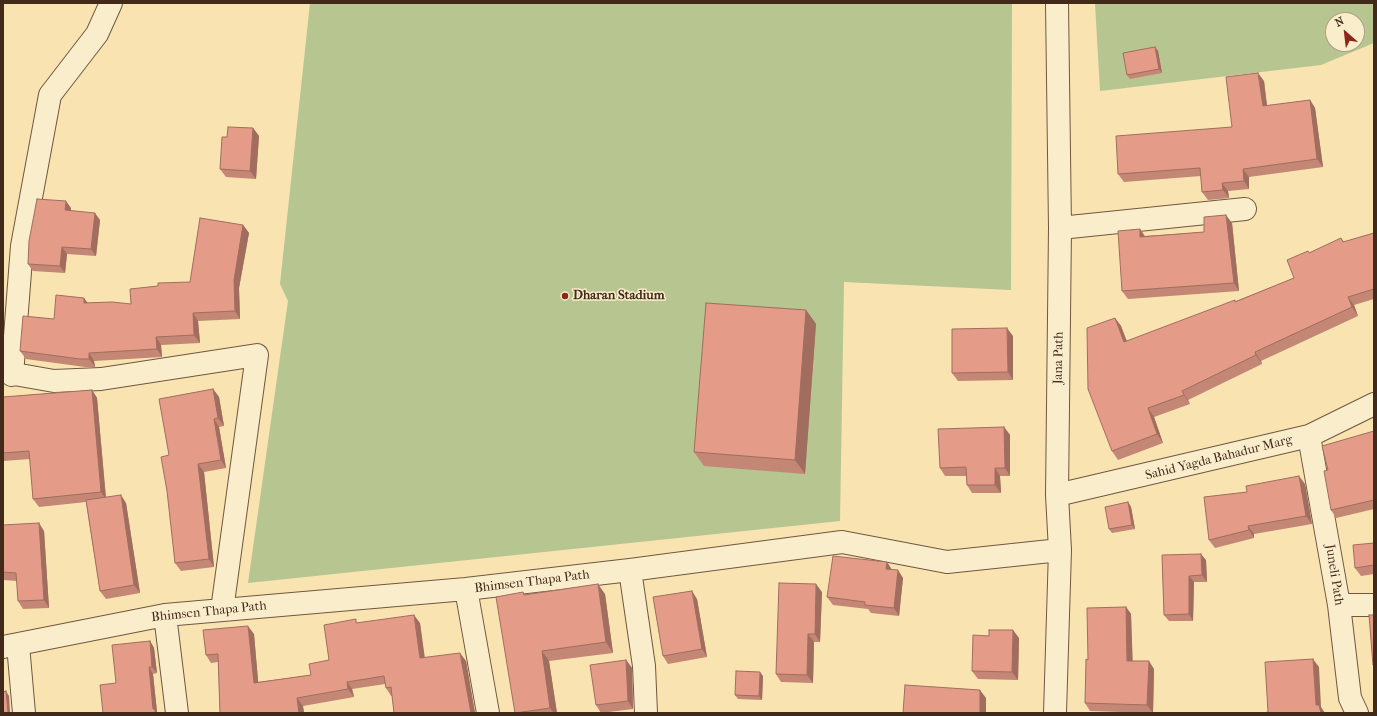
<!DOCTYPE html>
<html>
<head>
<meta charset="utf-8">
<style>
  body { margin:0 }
  #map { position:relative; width:1377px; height:716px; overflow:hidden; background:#f8e3b1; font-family:"IM FELL French Canon",serif }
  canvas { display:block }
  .frame { position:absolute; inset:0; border:4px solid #422a1a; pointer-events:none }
  .north { position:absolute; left:1325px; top:12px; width:40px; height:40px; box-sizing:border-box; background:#faedcc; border:1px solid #b09f85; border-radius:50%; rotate:332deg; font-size:11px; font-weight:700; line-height:16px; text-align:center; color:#422a1a }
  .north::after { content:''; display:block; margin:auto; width:14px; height:18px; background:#8f2418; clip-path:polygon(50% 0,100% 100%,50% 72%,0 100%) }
</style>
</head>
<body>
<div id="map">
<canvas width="1377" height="716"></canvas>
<div class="frame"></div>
<div class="north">N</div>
</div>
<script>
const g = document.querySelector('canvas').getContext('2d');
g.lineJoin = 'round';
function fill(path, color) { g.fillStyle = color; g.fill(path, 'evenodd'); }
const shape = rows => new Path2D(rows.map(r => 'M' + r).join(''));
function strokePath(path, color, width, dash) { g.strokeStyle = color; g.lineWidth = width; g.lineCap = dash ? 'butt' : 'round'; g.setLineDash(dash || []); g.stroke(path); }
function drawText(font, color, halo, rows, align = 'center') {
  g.font = font + ' "IM FELL French Canon",serif'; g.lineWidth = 3; g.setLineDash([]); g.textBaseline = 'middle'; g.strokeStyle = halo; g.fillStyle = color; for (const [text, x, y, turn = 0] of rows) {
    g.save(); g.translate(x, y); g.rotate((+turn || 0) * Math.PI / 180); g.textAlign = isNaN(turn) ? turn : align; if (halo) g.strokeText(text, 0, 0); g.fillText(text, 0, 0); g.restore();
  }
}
fill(shape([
  [310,3,1012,3,1011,290,844,282,840,521,248,583,288,301,280,284],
  [1095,3,1374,3,1374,43,1321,65,1100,91],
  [1333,20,1357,20,1357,44,1333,44]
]), '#b7c590');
const minor = shape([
  [1060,228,1245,209],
  [3,372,54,381,101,379,257,355,222,610],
  [12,375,22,246,50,95,97,34,111,3],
  [1309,436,1339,605,1350,698,1357,713],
  [1057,495,1309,436,1374,404],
  [630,570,644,666,646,713],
  [466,589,488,713],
  [1339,605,1374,605],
  [165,615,177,713],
  [18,645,24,713],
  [3,647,165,615,466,589,630,570,842,542,947,562,1060,550],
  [1055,713,1060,550,1057,495,1060,228,1057,3]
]);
strokePath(minor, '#705840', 24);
strokePath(minor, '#faedcc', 22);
fill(shape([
  [1155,47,1158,51,1162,73,1130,79,1127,75],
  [1264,81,1267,106,1310,100,1315,108,1323,167,1249,177,1249,189,1228,191,1229,198,1208,200,1202,192,1201,176,1124,182,1118,174,1232,127],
  [253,128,259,136,256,179,226,177,220,169,227,137],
  [71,208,71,211,100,220,96,256,67,254,65,273,33,271,28,264],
  [1232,223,1239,291,1128,299,1122,291,1140,229,1145,236,1204,232],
  [243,225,249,233,239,288,240,319,198,321,200,343,161,345,162,357,94,361,95,367,85,367,26,359,20,351,88,303,131,304,158,286,190,282],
  [1374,233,1374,299,1354,305,1358,316,1261,361,1262,364,1188,400,1190,404,1154,417,1163,443,1118,460,1112,451,1115,318,1121,326,1127,341,1236,301,1294,278,1310,253,1341,238,1344,242],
  [806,310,816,324,805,474,704,466,694,452],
  [1013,336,1013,380,958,381,952,373],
  [213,389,219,397,224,426,219,427,226,468,204,472,214,567,181,571,175,563,169,455],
  [92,390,97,398,106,497,126,503,140,593,106,599,100,591,86,502,39,507,33,499,30,459,3,461,3,397],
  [1004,427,1010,435,1010,476,1000,476,1001,493,972,493,967,485,966,476,945,476,940,468],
  [1374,431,1374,509,1336,518,1331,510,1328,470],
  [1305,484,1312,524,1254,534,1254,538,1215,548,1209,540],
  [1128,502,1131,507,1135,529,1112,533,1109,529],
  [3,525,44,531,49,608,23,609,18,601,17,581,3,580],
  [1374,543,1374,574,1361,576,1355,568],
  [1162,555,1206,560,1207,582,1194,582,1193,621,1169,621,1164,615],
  [887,562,892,570,903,578,899,616,871,613,868,609,833,605,827,597],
  [523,592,525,595,605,594,613,653,549,661,557,713,515,713],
  [822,592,820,642,814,642,813,683,781,682,776,674],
  [697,599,707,657,668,664,663,656],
  [1126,607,1131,614,1132,661,1154,669,1153,713,1090,711,1085,703,1088,660],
  [358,623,420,623,424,657,466,661,475,713,394,713,392,696,391,696,386,688,385,684,352,689,354,697,303,706,304,713,220,713,218,662,211,663,206,655,254,634,258,682,311,675,329,660],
  [1019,638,1018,680,978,679,972,671],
  [150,641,154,648,157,673,153,674,157,712,116,683],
  [626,660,632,668,633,709,601,713,596,705],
  [763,676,762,700,738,699,735,695]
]), '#c48675');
fill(shape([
  [1155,47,1158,51,1162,73,1159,69],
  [1258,73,1264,81,1268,114,1263,106],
  [1310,100,1315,108,1323,167,1317,159],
  [253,128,259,136,256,179,250,171],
  [1243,169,1249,177,1249,189,1244,181],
  [1222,183,1228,191,1229,198,1223,190],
  [66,201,71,208,70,217,65,210],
  [95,213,100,220,96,256,91,249],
  [1226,215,1232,223,1239,291,1234,283],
  [243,225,249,233,239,288,240,319,235,311,234,280],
  [1140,229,1145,237,1140,237],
  [62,247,67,254,65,273,60,266],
  [1348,297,1354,305,1358,316,1352,307],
  [84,298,90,306,84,303],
  [806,310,816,324,805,474,795,460],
  [193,313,198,321,200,343,194,335],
  [1115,318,1121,326,1130,351,1124,342],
  [1007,328,1013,336,1013,380,1008,372],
  [156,337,161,345,162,357,157,349],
  [1255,352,1261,361,1262,364,1256,355],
  [89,353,94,361,95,367,89,359],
  [213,389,219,397,224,426,218,418],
  [92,390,97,398,106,500,101,492],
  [1182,391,1188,400,1190,404,1184,395],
  [1148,408,1154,417,1163,443,1157,434],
  [214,419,219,427,226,468,221,460],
  [1004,427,1010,435,1010,476,1005,468],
  [198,464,204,472,214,567,209,559],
  [995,468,1000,476,1001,493,995,485],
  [1299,476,1305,484,1312,524,1306,516],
  [121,495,126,503,140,593,134,585],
  [1128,502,1131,507,1135,529,1132,525],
  [39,523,44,531,49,608,44,600],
  [1248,526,1254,534,1254,538,1249,530],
  [1201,554,1206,560,1207,582,1202,575],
  [887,562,892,570,886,569],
  [898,570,903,578,899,616,894,608],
  [1189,576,1194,582,1193,621,1189,614],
  [598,584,605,594,613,653,606,642],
  [816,584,822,592,820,642,815,634],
  [692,591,697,599,707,657,702,649],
  [1126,607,1131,614,1133,669,1127,661],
  [414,615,420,623,426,666,420,658],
  [248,626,254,634,259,691,254,683],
  [1013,630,1019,638,1018,680,1012,672],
  [808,634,814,642,813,683,807,675],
  [150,641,154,648,157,673,152,667],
  [542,651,549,661,557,713,554,713,550,708],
  [460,653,466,661,475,713,471,713],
  [1313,659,1319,667,1321,707,1325,713,1321,713,1316,705],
  [626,660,632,668,633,709,628,701],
  [1149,661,1154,669,1153,713,1147,705],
  [149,667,153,674,157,712,158,713,155,713,153,709],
  [760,672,763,676,762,700,759,696],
  [347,682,352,689,354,697,348,689],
  [980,690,986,698,986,713,980,713],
  [6,691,9,696,10,713,8,713],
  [297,698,303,706,304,713,299,713]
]), '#a06d5f');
const building = shape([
  [1155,47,1159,69,1127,75,1123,53,1155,47],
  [1258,73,1263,106,1310,100,1317,159,1243,169,1244,181,1222,183,1223,190,1202,192,1200,168,1118,174,1116,136,1232,127,1226,77,1258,73],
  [228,127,253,128,250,171,220,169,222,137,227,137,228,127],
  [37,199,66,201,65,210,95,213,91,249,62,247,60,266,28,264,29,241,37,199],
  [1226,215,1234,283,1122,291,1118,231,1140,229,1140,237,1204,232,1204,217,1226,215],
  [200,218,243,225,234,280,235,311,193,313,194,335,156,337,157,349,89,353,89,359,80,359,20,351,23,316,54,319,56,295,84,298,84,303,112,302,131,304,130,289,158,286,158,283,190,282,200,218],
  [1374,233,1374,289,1348,297,1352,307,1255,352,1256,355,1182,391,1184,395,1148,408,1157,434,1112,451,1088,389,1087,328,1115,318,1124,342,1235,300,1235,302,1294,278,1287,260,1308,251,1309,253,1341,238,1343,242,1374,233],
  [706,303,806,310,795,460,694,452,706,303],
  [1007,328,1008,372,952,373,952,329,1007,328],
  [213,389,218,418,214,419,221,460,198,464,209,559,175,563,167,491,161,457,169,455,159,399,213,389],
  [92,390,101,492,33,499,29,451,3,453,3,397,92,390],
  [1004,427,1005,468,995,468,995,485,967,485,966,467,940,468,938,429,1004,427],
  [1374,431,1374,500,1331,510,1324,471,1328,470,1322,446,1374,431],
  [1299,476,1306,516,1248,526,1249,530,1209,540,1204,497,1247,492,1246,486,1299,476],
  [121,495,134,585,100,591,86,500,121,495],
  [1128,502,1132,525,1109,529,1105,507,1128,502],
  [39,523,44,600,18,601,16,573,3,572,3,525,39,523],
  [1374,543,1374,565,1355,568,1353,545,1374,543],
  [1201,554,1202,575,1189,576,1189,614,1164,615,1162,555,1201,554],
  [833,556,887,562,886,569,898,570,894,608,865,605,865,602,827,597,833,556],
  [779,583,816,584,815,634,808,634,807,675,776,674,779,583],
  [598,584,606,642,542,651,550,708,515,713,496,597,523,592,524,595,598,584],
  [692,591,702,649,663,656,653,597,692,591],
  [1126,607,1127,661,1149,661,1147,705,1085,703,1086,659,1088,660,1087,608,1126,607],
  [414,615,420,658,460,653,471,713,394,713,391,687,386,688,384,676,347,682,348,689,297,698,299,713,220,713,218,654,206,655,203,630,248,626,254,683,311,675,309,664,329,660,324,625,356,619,356,623,414,615],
  [1369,615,1374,615,1374,665,1373,665,1369,615],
  [989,630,1013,630,1012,672,972,671,973,635,989,636,989,630],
  [150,641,152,667,149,667,153,709,155,709,155,713,103,713,100,685,116,683,112,645,150,641],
  [1313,659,1316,705,1319,705,1321,713,1263,713,1268,712,1265,662,1313,659],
  [626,660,628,701,596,705,590,665,626,660],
  [736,671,760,672,759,696,735,695,736,671],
  [905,685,980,690,980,713,903,713,905,685],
  [6,691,8,713,3,713,3,692,6,691]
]);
fill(building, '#e49c88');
strokePath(building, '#a06d5f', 1);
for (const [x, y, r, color] of [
  [565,296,4,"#8f2418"]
]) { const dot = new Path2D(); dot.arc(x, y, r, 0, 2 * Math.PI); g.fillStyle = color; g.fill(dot); strokePath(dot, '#faedcc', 1.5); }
drawText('bold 13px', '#422a1a', '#faedcc', [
  ["Dharan Stadium",573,296]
], 'left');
drawText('13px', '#422a1a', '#faedcc', [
  ["Jana Path",1059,358,-89],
  ["Sahid Yagda Bahadur Marg",1219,458,-14],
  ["Juneli Path",1334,575,81],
  ["Bhimsen Thapa Path",532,582,-7],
  ["Bhimsen Thapa Path",209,612,-6]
]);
</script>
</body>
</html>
